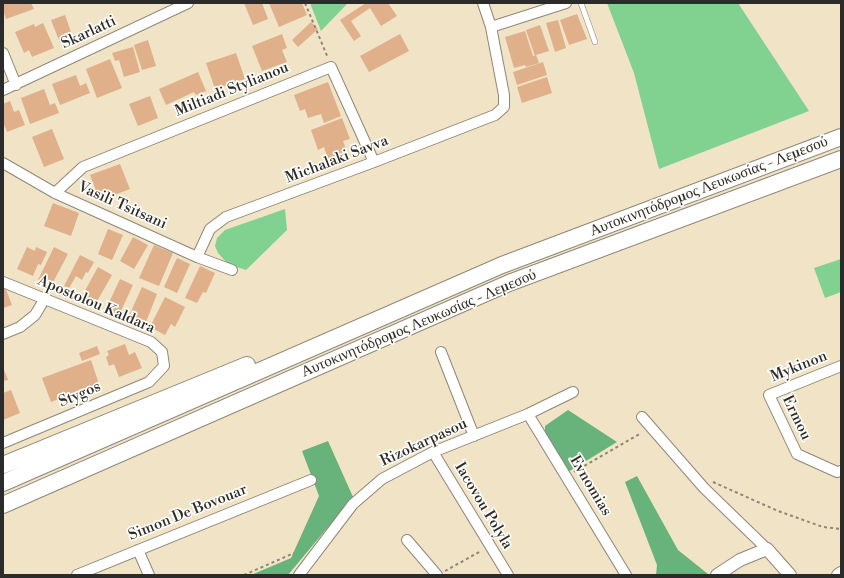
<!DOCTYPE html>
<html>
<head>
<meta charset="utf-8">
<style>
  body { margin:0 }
  #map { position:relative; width:844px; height:578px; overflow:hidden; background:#f0e3c6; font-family:"Libre Bodoni",serif }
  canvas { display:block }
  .frame { position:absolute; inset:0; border:4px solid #2b2b2b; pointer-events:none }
</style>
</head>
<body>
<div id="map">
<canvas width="844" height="578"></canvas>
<div class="frame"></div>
</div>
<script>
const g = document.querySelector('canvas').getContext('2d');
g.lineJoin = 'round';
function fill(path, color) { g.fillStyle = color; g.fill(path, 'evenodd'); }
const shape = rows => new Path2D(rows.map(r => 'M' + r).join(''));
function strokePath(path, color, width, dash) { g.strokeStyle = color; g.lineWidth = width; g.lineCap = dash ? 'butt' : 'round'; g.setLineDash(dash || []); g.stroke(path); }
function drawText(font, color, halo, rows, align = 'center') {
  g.font = font + ' "Libre Bodoni",serif'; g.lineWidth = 3.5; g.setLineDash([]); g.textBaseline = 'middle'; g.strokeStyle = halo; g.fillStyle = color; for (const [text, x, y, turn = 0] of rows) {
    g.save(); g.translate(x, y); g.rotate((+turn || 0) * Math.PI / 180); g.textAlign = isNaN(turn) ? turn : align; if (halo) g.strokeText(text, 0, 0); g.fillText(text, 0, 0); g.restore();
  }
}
fill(shape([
  [310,3,348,3,321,31],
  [607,3,738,3,809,111,659,169,634,73],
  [285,209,287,230,246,270,228,264,218,253,215,246,217,238,225,230],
  [841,259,841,292,825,298,814,268]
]), '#81d191');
fill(shape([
  [568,410,617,442,568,472,545,433,545,426],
  [328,441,353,497,288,575,251,575,291,558,319,496,302,451],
  [637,476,678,550,708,574,706,575,656,575,657,565,625,482]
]), '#68b37b');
fill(shape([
  [3,3,31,3,34,9,6,19,3,10],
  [244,3,262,3,268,19,253,25],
  [269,3,302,3,307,15,279,27],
  [366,3,388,3,397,16,381,26,370,8,351,21,361,36,354,41,340,20],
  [577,14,587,39,569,45,560,20],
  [65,15,73,38,60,43,51,20],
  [558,20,566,48,555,52,546,23],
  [311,22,318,29,298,47,292,40],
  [43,23,54,48,32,57,29,50,24,53,15,32,34,24,35,27],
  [540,25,549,51,536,55,539,63,526,67,525,65,514,68,505,37,525,31,533,56,535,56,526,30],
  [282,34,287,48,282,50,287,62,262,71,252,46],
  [400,34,409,51,369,72,360,56],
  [148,40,156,66,142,70,134,45],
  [133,47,140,72,124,77,119,60,115,61,112,53],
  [236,53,245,79,215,89,206,63],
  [110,59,122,88,97,98,86,69],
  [543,62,547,75,517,85,513,72],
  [198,72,206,91,196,95,194,92,166,105,159,89],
  [76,75,80,86,86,83,90,93,60,105,52,84],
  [547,77,552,93,522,103,517,87],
  [328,82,341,116,324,123,321,114,308,118,305,109,300,111,294,95],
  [44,89,50,105,55,103,59,113,30,124,21,98],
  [150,96,158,118,138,126,129,104],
  [10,101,14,112,19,110,25,125,7,132,3,122,3,104],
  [342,118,350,139,343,141,347,152,328,159,324,147,318,150,311,130],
  [52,129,64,159,44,167,32,137],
  [120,164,130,189,109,197,107,192,98,196,90,175],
  [53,203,79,213,71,236,44,226],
  [108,229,123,235,112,260,98,254],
  [133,237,148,245,134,269,120,261],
  [154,245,173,253,159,286,139,278],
  [27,247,35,251,36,247,47,252,41,265,38,264,33,276,17,269],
  [54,247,68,254,51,286,38,280],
  [80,255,94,262,88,273,86,272,82,280,76,276,69,288,64,286],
  [177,258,190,264,177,293,164,287],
  [200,266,215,273,206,293,203,292,197,303,185,298],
  [98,267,112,275,96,303,82,296],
  [120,279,133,285,119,315,106,309],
  [5,287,12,305,3,308,3,288],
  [142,287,157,294,144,327,127,320],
  [165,297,185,307,175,327,171,324,165,335,150,327],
  [125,344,129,355,135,352,142,368,119,377,114,364,109,366,106,357,109,355,107,351],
  [97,346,100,354,82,361,79,353],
  [91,360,99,384,51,402,42,378],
  [3,367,8,380,3,381],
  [11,390,20,413,3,420,3,393]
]), '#e0b08a');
const service = shape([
  [581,3,595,42]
]);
const minor = shape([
  [491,27,566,3],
  [3,53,16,85],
  [3,90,188,3],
  [3,163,55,193,197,257,232,270],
  [55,193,83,167,331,67,374,162],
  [197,257,210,229,226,217,374,162,495,115,504,107,504,95,491,27,483,3],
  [3,282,151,342,162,352,164,366,149,382,3,443],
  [3,334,20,327,35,315,44,300],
  [441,352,474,436],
  [841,366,769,395,797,454,837,472,841,471],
  [528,414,626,575],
  [642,417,704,488,767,549],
  [433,452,508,575],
  [407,540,437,575],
  [138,550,149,575],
  [77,575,311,480],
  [299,575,353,504,382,479,433,452,528,414,573,392]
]);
const tertiary = shape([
  [717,575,740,560,767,549,790,575],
  [838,575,841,573]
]);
const trunk = shape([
  [3,465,247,365],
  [3,483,502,265,841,137],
  [3,505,509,283,841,159]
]);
strokePath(service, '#8e8778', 6);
strokePath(minor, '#8e8778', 12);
strokePath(tertiary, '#8e8778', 14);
strokePath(trunk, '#8e8778', 18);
strokePath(shape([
  [305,3,328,58],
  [574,472,641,433],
  [713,482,778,511,823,527,841,529],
  [445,571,481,551],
  [244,575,294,553]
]), '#8e8778', 2, [3, 3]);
strokePath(service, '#fff', 5);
strokePath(minor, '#fff', 10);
strokePath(tertiary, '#fff', 12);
strokePath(trunk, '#fff', 16);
drawText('15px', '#2b2b2b', '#fdfcf7', [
  ["Skarlatti",89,33,-25],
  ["Miltiadi Stylianou",232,90,-22],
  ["Michalaki Savva",337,160,-21],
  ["Αυτοκινητόδρομος Λευκωσίας - Λεμεσού",709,187,-21],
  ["Vasili Tsitsani",122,206,24],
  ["Apostolou Kaldara",96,305,23],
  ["Αυτοκινητόδρομος Λευκωσίας - Λεμεσού",419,324,-23],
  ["Mykinon",799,367,-22],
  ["Stygos",80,395,-23],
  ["Ermou",796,418,64],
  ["Rizokarpasou",424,443,-25],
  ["Evnomias",590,486,59],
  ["Iacovou Polyla",483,506,59],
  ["Simon De Bovouar",188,513,-22]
]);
</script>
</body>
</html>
